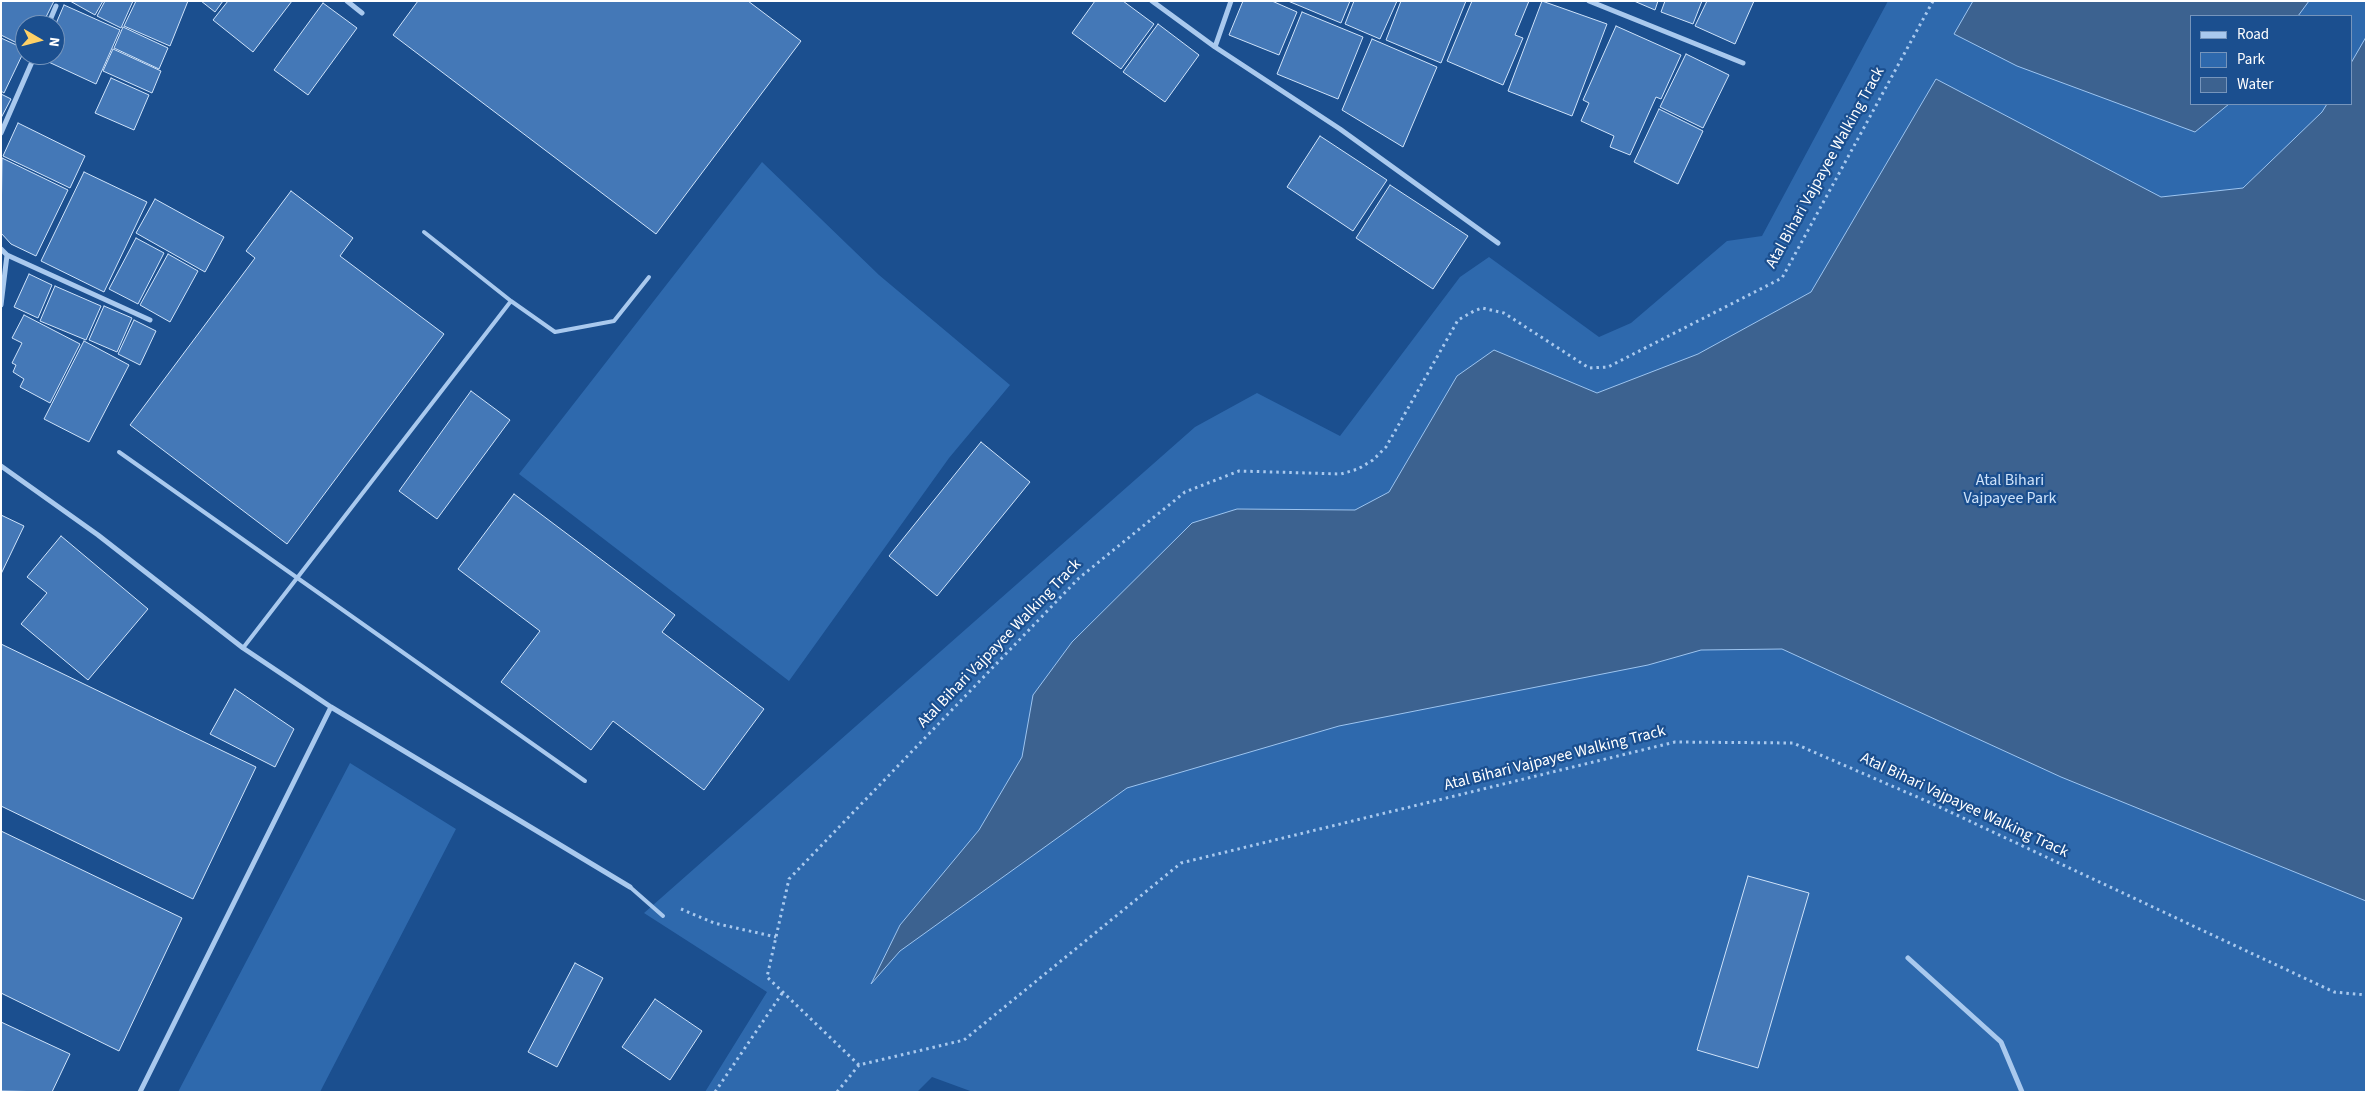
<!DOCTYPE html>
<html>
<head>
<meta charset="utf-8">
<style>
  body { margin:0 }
  #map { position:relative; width:2367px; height:1093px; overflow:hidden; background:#1b4f8f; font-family:"Source Sans 3",sans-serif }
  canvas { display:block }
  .frame { position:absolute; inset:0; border:2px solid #fff; pointer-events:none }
  .legend { position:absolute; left:2190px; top:15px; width:162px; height:90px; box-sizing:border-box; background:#1b4f8f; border:1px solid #7695bc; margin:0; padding:6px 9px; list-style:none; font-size:15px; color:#fff }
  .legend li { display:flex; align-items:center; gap:10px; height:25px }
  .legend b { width:25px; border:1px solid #7695bc }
  .north { position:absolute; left:15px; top:15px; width:50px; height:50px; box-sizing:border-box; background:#1b4f8f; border:1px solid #7695bc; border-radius:50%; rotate:98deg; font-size:14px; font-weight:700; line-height:20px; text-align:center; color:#fff }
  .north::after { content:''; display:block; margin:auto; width:18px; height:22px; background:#ffd166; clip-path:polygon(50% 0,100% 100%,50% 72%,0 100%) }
</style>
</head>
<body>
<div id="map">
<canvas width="2367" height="1093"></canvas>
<div class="frame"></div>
<ul class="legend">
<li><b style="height:6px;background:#a9c9ee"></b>Road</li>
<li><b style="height:14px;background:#2e69ad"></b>Park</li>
<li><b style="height:14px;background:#3c6290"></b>Water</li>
</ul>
<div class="north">N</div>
</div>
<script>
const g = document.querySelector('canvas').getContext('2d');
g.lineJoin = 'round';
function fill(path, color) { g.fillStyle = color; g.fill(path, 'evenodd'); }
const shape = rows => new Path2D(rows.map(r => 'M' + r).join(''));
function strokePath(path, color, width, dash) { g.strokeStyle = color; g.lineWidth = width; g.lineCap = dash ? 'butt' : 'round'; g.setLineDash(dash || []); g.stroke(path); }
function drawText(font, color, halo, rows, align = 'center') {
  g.font = font + ' "Source Sans 3",sans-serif'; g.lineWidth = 4.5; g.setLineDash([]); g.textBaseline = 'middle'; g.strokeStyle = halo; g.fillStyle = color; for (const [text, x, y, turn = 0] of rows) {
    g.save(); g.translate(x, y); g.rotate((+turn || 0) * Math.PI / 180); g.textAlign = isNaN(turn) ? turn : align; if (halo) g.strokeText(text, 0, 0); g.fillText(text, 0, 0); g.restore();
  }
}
fill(shape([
  [1888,1,2366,1,2366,1092,973,1092,932,1077,917,1092,705,1092,767,992,644,913,1195,427,1257,393,1340,436,1460,277,1489,257,1599,337,1631,323,1727,241,1762,236],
  [2191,16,2351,16,2351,104,2191,104],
  [762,162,879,275,1010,385,949,458,789,681,519,474],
  [350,763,456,829,320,1092,178,1092]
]), '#2e69ad');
const water = shape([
  [1973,1,2309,1,2298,16,2191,16,2191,104,2229,104,2195,132,2017,66,1954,34,1973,1],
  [2366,37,2366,901,2061,777,1782,649,1701,650,1648,665,1339,726,1127,788,900,951,871,984,900,925,979,830,1022,757,1033,695,1072,642,1192,523,1237,509,1355,510,1389,492,1457,376,1494,350,1597,393,1698,354,1811,292,1936,79,2161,197,2243,188,2322,112,2327,104,2351,104,2351,63,2366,37]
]);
fill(water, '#3c6290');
strokePath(water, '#9cc4f0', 1);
const building = shape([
  [1,1,54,1,42,25,25,25,25,47,1,35,1,1],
  [70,1,103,1,95,15,70,1],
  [105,1,133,1,121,28,97,16,105,1],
  [136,1,188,1,170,46,124,26,136,1],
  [201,1,223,1,215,12,201,1],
  [228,1,292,1,253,52,213,20,228,1],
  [418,1,748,1,801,41,656,234,393,35,418,1],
  [1095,1,1123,1,1154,24,1121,69,1072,33,1095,1],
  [1243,1,1272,1,1297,12,1279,55,1229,35,1243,1],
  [1288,1,1350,1,1341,23,1288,1],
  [1354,1,1397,1,1380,39,1345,24,1354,1],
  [1401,1,1466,1,1441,63,1386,40,1401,1],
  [1472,1,1529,1,1515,35,1523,38,1503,85,1447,61,1472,1],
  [1542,1,1607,24,1572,116,1508,91,1542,1],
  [1634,1,1658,1,1655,10,1634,1],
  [1665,1,1702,1,1693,24,1661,12,1665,1],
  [1707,1,1754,1,1735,44,1695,26,1707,1],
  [323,3,357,28,308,95,274,70,323,3],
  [64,5,120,30,96,84,40,58,42,55,55,55,55,26,64,5],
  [1302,12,1363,37,1338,99,1277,74,1302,12],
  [1158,24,1199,55,1165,102,1123,72,1158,24],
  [1616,26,1681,55,1661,99,1656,97,1630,155,1610,147,1614,136,1581,121,1589,103,1583,100,1616,26],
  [123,27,168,48,159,69,114,48,123,27],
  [1,38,25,49,4,93,1,91,1,38],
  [1372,39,1437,67,1403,147,1342,110,1372,39],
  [113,49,161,71,152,93,103,71,113,49],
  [1686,54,1729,75,1703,128,1660,107,1686,54],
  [111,78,149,95,134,130,95,113,111,78],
  [1,94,11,99,1,118,1,94],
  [1659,109,1703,131,1678,184,1634,162,1659,109],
  [18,123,85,156,70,188,3,156,18,123],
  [1320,136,1387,180,1353,231,1287,187,1320,136],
  [2,158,68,190,36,256,11,244,1,233,2,158],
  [84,172,147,202,104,292,41,261,84,172],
  [1390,185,1468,236,1433,289,1356,238,1390,185],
  [291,191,353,238,340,256,444,334,287,544,130,425,255,258,246,251,291,191],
  [155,199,224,237,205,272,136,233,155,199],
  [136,238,164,253,138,304,109,289,136,238],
  [168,254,198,271,170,322,140,305,168,254],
  [29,274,52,285,38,318,14,307,29,274],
  [55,286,101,306,86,340,40,321,55,286],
  [104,306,132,318,117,352,89,340,104,306],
  [24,315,80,344,50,403,20,387,24,379,13,372,16,365,12,363,22,343,12,338,24,315],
  [134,320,156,331,140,365,118,354,134,320],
  [84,341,129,365,89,442,44,419,84,341],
  [471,391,510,420,437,519,399,491,471,391],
  [981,442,1030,482,937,596,889,556,981,442],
  [514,494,675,615,662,632,764,709,704,790,613,721,591,750,501,682,540,631,458,569,514,494],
  [1,515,24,526,1,574,1,515],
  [61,536,148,609,88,680,21,624,47,593,27,577,61,536],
  [1,644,256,767,193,899,1,806,1,644],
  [235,689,294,729,275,767,210,734,235,689],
  [1,831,182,918,119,1051,1,993,1,831],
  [1748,876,1809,893,1758,1068,1697,1050,1748,876],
  [575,963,603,978,557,1067,528,1052,575,963],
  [655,999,702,1031,670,1080,622,1047,655,999],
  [1,1022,70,1054,52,1092,1,1091,1,1022]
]);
fill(building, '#4478b7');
strokePath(building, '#cfe3fa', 1);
strokePath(shape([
  [1933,1,1782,278,1608,367,1589,368,1504,313,1482,308,1474,311,1458,320,1386,447,1373,460,1358,469,1341,474,1239,471,1185,492,1079,578,789,879,767,977,859,1065,964,1040,1181,863,1675,742,1793,743,1931,803,2334,992,2366,995],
  [681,909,714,923,776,937],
  [715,1092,783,992],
  [837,1092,859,1065]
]), '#a9c9ee', 3, [2.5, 4]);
strokePath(shape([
  [511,301,555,332,614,321,649,277],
  [119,452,585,781],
  [243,648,511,301,424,232],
  [630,887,663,916]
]), '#a9c9ee', 4);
strokePath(shape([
  [347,1,362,13],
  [1152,1,1215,47,1340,129,1498,243],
  [1589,1,1743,63],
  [48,25,56,6],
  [1215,47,1231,1],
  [1,133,35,55],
  [1,249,7,255,1,305],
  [7,255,150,320],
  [1,466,98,535,243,648,331,707,630,887],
  [1908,958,2001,1042,2022,1092],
  [140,1092,331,707]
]), '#a9c9ee', 5);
drawText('16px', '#fff', '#1b4f8f', [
  ["Atal Bihari Vajpayee Walking Track",1826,168,-61],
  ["Atal Bihari Vajpayee Walking Track",1000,644,-46],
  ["Atal Bihari Vajpayee Walking Track",1555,759,-14],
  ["Atal Bihari Vajpayee Walking Track",1964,806,25]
]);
drawText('16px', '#cfe3fa', '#1b4f8f', [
  ["Atal Bihari",2010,481],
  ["Vajpayee Park",2010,499]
]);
</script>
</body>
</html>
